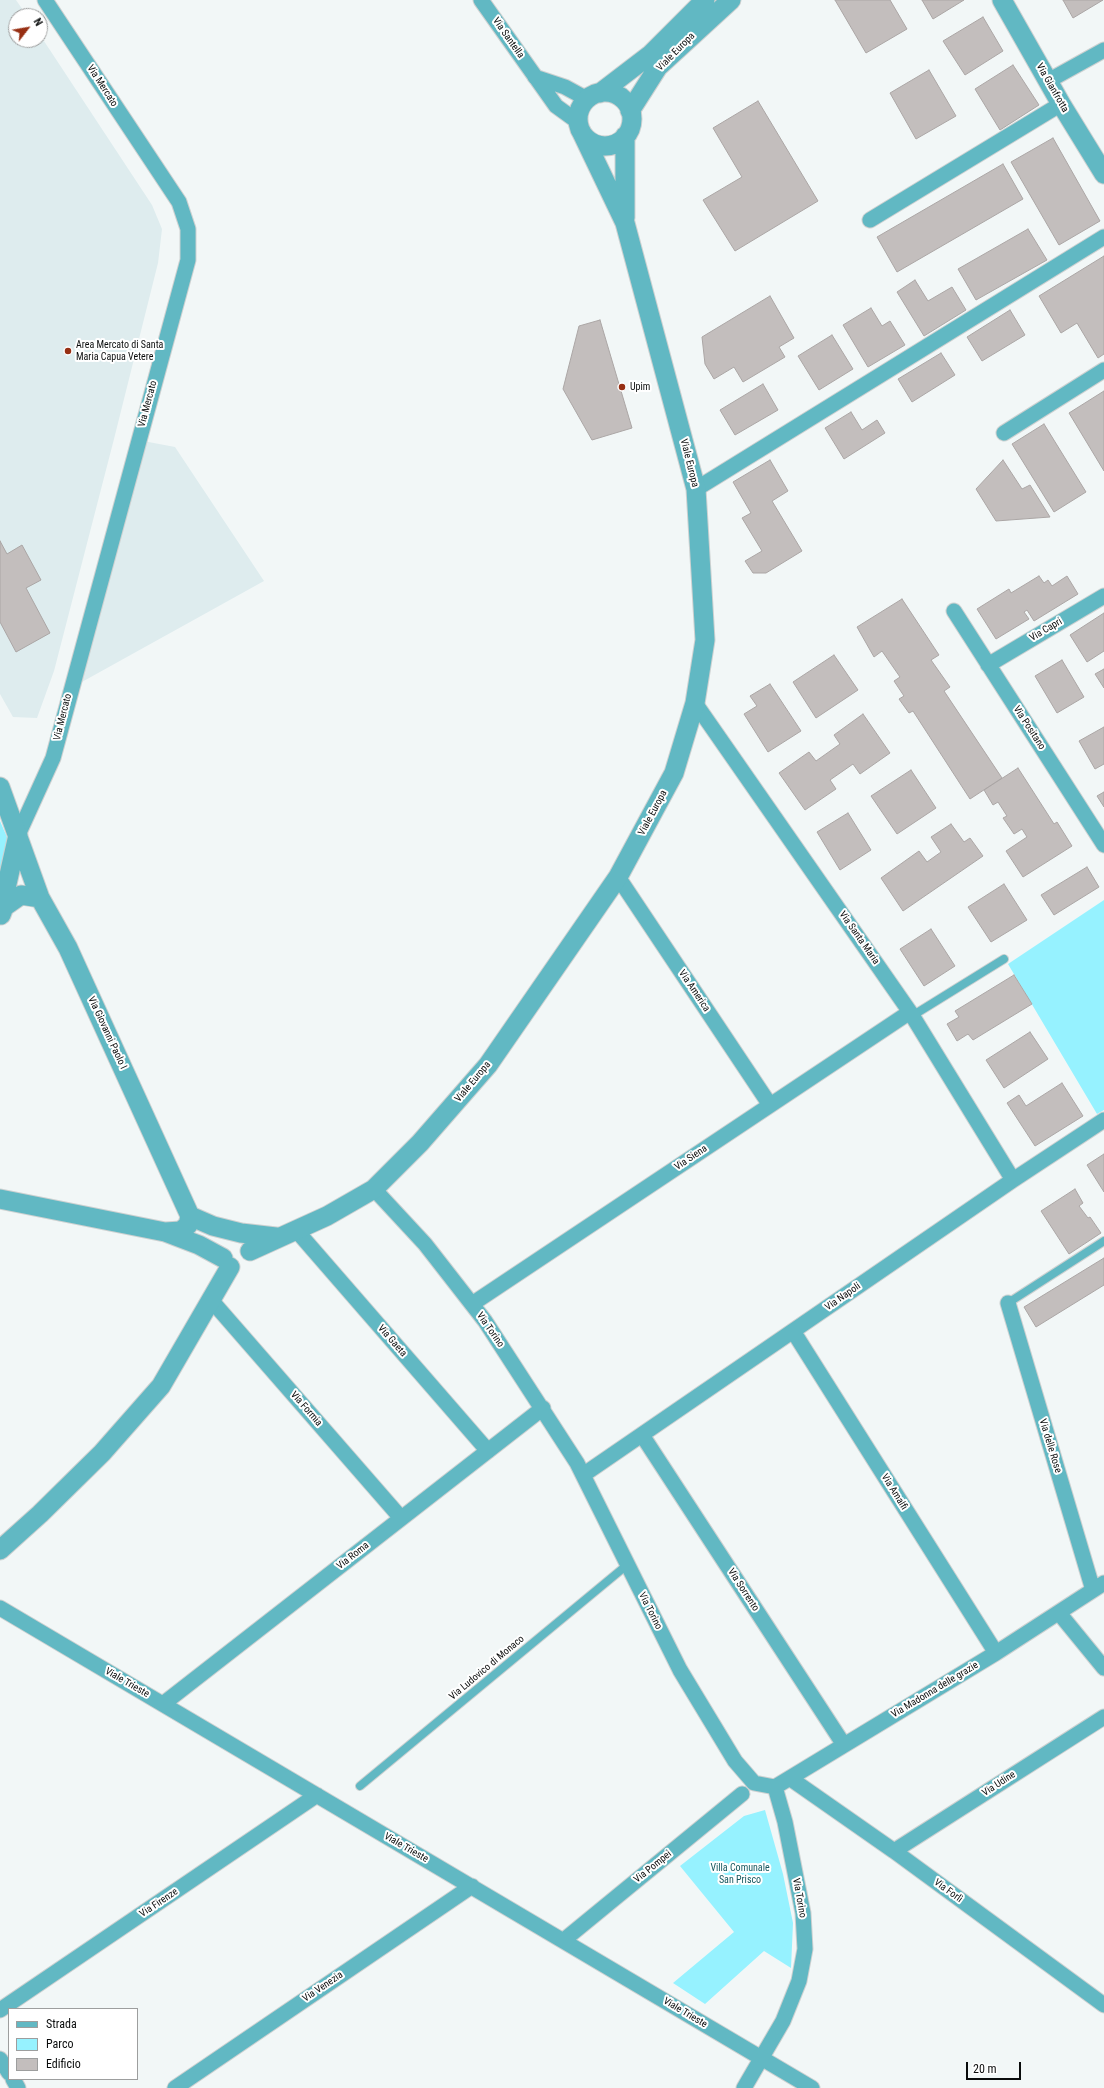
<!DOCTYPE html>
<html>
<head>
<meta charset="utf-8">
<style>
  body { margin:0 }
  #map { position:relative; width:1104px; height:2088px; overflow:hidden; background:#f2f7f7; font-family:"Roboto Condensed",sans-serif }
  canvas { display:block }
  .legend { position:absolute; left:8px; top:2008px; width:130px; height:72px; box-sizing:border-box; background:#fff; border:1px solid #9d9e9e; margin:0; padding:5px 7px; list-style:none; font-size:12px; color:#0a0c0c }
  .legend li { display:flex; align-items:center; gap:8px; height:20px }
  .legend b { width:20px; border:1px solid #9d9e9e }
  .north { position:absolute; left:8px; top:8px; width:40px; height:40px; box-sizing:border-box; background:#fff; border:1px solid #9d9e9e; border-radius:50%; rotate:59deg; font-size:11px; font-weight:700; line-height:16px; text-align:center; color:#0a0c0c }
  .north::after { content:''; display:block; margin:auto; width:14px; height:18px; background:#972f13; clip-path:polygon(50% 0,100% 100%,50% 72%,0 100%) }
  .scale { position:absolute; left:966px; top:2062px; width:55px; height:18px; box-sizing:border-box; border:2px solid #0a0c0c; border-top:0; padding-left:5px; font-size:12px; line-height:14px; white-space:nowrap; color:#0a0c0c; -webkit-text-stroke:3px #fff; paint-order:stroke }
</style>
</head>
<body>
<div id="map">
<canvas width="1104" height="2088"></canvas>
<ul class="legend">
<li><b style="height:5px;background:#61b8c3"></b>Strada</li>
<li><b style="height:11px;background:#96f2ff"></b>Parco</li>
<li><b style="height:11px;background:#c3bebd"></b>Edificio</li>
</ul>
<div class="north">N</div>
<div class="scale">20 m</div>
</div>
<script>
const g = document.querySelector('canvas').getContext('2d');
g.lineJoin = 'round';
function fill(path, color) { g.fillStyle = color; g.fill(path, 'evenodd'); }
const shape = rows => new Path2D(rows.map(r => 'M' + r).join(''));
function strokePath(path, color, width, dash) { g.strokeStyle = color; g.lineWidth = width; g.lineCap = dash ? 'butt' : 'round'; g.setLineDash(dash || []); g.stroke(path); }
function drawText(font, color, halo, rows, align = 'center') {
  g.font = font + ' "Roboto Condensed",sans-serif'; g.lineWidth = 4; g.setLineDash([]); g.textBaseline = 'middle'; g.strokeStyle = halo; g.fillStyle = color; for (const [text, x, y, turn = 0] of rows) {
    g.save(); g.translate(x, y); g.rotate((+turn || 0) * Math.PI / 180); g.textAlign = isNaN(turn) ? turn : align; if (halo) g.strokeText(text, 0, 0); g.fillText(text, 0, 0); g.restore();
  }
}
fill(shape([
  [0,0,16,0,27,16,16,16,16,40,40,40,40,35,152,205,162,229,158,263,114,439,54,671,37,718,13,717,0,694],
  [138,440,175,447,264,581,71,688]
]), '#deecee');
fill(shape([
  [0,821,10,844,0,881],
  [1104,900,1104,1110,1097,1114,1008,964],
  [765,1810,783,1874,793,1923,791,1968,764,1951,705,2004,673,1983,734,1932,680,1866,744,1816]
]), '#96f2ff');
const building = shape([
  [835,0,890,0,907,29,866,53,835,0],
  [922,0,964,0,933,19,922,0],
  [1063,0,1103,0,1073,18,1063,0],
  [983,17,1003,51,965,75,943,41,983,17],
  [1013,65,1039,105,1000,130,975,89,1013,65],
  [929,70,956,116,916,139,890,93,929,70],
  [758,101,818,201,735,251,703,200,742,177,713,128,758,101],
  [1053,138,1100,221,1059,245,1011,162,1053,138],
  [1003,164,1023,199,897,272,877,237,1003,164],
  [1028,229,1047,260,976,300,958,269,1028,229],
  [1104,256,1104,354,1098,358,1077,323,1061,333,1039,296,1104,256],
  [915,280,928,301,952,287,966,310,924,336,897,292,915,280],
  [770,296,794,338,779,347,785,357,743,382,734,367,714,379,705,364,702,337,770,296],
  [871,308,882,326,890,321,905,345,868,367,843,325,871,308],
  [1010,310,1025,335,982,361,967,337,1010,310],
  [600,320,632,428,592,440,563,389,579,326,600,320],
  [832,335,853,369,819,390,798,356,832,335],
  [941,353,955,375,912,402,898,379,941,353],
  [763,384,778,410,735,435,720,410,763,384],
  [1104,391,1104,471,1069,413,1104,391],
  [851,412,862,430,877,420,885,433,844,459,825,428,851,412],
  [1044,424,1086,492,1054,512,1012,444,1044,424],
  [770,460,788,491,772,501,802,551,766,573,753,573,745,561,762,551,742,518,751,513,733,482,770,460],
  [1003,460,1022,489,1030,485,1050,517,996,521,976,489,1003,460],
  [0,541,7,554,22,545,41,580,26,588,50,633,16,652,0,622,0,541],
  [1039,576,1044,583,1048,580,1052,586,1067,576,1078,594,1034,621,1027,610,1024,612,1029,619,996,639,977,609,1009,589,1011,593,1039,576],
  [902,599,939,655,931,660,950,687,944,691,1002,778,970,799,913,711,909,713,899,699,904,696,894,681,900,677,882,651,874,657,857,627,902,599],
  [1104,613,1104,651,1087,662,1070,635,1104,613],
  [834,655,858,690,816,718,793,682,834,655],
  [1062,660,1084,697,1057,713,1035,676,1062,660],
  [1104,669,1104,688,1095,674,1104,669],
  [770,684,801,731,768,752,744,714,757,706,750,696,770,684],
  [863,714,890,753,860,774,853,764,830,780,836,789,805,810,779,773,809,752,816,761,840,744,834,735,863,714],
  [1104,727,1104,764,1095,769,1079,741,1104,727],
  [1018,768,1054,824,1057,822,1072,846,1023,877,1006,851,1027,837,1022,829,1014,834,1003,818,1007,816,998,802,993,805,984,790,1018,768],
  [911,770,936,808,897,834,871,796,911,770],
  [1104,792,1104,807,1097,796,1104,792],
  [848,813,871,850,840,870,817,832,848,813],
  [951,824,964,842,970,838,983,856,903,911,881,878,919,851,927,862,941,852,931,837,951,824],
  [1087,867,1099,887,1054,915,1041,895,1087,867],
  [1004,884,1027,920,991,942,968,907,1004,884],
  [931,929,955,966,924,986,900,949,931,929],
  [1014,975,1032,1004,973,1040,968,1034,957,1041,947,1024,959,1017,955,1011,1014,975],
  [1030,1032,1048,1059,1004,1088,986,1060,1030,1032],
  [1062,1083,1083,1116,1035,1146,1007,1103,1019,1095,1026,1106,1062,1083],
  [1104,1154,1104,1192,1087,1165,1104,1154],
  [1075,1189,1083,1203,1079,1206,1088,1218,1090,1217,1101,1233,1069,1254,1041,1211,1075,1189],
  [1104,1258,1104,1285,1036,1327,1024,1307,1104,1258]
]);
fill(building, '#c3bebd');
strokePath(building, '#aba6a5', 1);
const service = shape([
  [912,1016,1004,959],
  [1008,1303,1104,1241],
  [360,1786,627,1565]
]);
const minor = shape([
  [481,0,556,106,578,122],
  [535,77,565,87,587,99],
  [1048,81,1104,50],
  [870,220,1061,104],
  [1004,433,1104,370],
  [696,489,1104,237],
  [954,611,1104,845],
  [988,665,1104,596],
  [695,703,910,1012,1013,1180],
  [18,835,53,758,188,260,188,229,179,202,45,0],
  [618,877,770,1105],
  [374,1189,425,1244,485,1321,577,1463,680,1670,735,1761,754,1783,775,1787],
  [296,1230,488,1451],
  [211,1300,401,1518],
  [1008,1303,1093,1590],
  [472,1304,910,1012],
  [793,1331,996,1653],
  [642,1435,844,1745],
  [583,1475,1013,1180,1104,1120],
  [0,1608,812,2088],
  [1059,1613,1104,1668],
  [163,1704,543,1408],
  [791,1779,894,1851,1104,2005],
  [775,1787,996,1653,1104,1583],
  [894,1851,1104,1717],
  [564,1940,742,1794],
  [0,2010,317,1795],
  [0,2059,9,2073],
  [13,2079,18,2088],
  [175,2088,472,1886],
  [744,2088,783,2021,799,1981,805,1949,803,1913,785,1822,775,1787]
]);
const tertiary = shape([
  [1002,0,1061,104,1104,174],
  '578 119a27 27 0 1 1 54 0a27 27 0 1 1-54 0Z',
  [600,93,651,54,705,0],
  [630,111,658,67,731,0],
  [625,218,625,136],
  [0,787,40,898,68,948,190,1216,188,1225,181,1231,165,1232],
  [0,915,18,835],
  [1,915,4,907,21,895,40,898],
  [0,1199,165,1232,199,1245,223,1258],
  [190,1216,213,1226,241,1233,276,1237],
  [250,1251,327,1216,374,1189,420,1143,488,1065,618,877,674,773,695,703,705,640,696,489,625,223,581,131],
  [0,1550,40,1514,102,1453,161,1386,230,1267]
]);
strokePath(service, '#cdd1d1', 10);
strokePath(minor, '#cdd1d1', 17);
strokePath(tertiary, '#cdd1d1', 21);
strokePath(service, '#61b8c3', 8);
strokePath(minor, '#61b8c3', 15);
strokePath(tertiary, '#61b8c3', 19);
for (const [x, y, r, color] of [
  [68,351,4,"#972f13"],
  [622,387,4,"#972f13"]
]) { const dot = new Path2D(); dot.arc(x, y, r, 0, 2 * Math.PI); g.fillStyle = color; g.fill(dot); strokePath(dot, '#fff', 1.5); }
drawText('10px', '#0a0c0c', '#fff', [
  ["Via Santella",508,38,55],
  ["Viale Europa",676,52,-45],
  ["Via Mercato",102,86,57],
  ["Via Gianfrotta",1052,88,60],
  ["Via Mercato",148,404,-75],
  ["Viale Europa",689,463,76],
  ["Via Capri",1046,630,-31],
  ["Via Mercato",63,717,-76],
  ["Via Positano",1029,728,57],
  ["Viale Europa",653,813,-62],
  ["Via Santa Maria",859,938,55],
  ["Via America",694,991,56],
  ["Via Giovanni Paolo I",107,1033,65],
  ["Viale Europa",473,1082,-50],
  ["Via Siena",691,1158,-34],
  ["Via Napoli",843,1297,-35],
  ["Via Torino",490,1330,55],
  ["Via Gaeta",392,1341,49],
  ["Via Formia",306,1409,49],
  ["Via delle Rose",1050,1446,73],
  ["Via Amalfi",894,1492,58],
  ["Via Roma",353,1556,-38],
  ["Via Sorrento",743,1590,57],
  ["Via Torino",650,1611,63],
  ["Via Ludovico di Monaco",487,1668,-40],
  ["Viale Trieste",127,1683,30],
  ["Via Madonna delle grazie",935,1690,-31],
  ["Via Udine",999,1784,-33],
  ["Viale Trieste",406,1848,30],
  ["Via Pompei",653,1867,-39],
  ["Via Forlì",948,1891,36],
  ["Via Torino",799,1898,80],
  ["Via Firenze",159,1903,-34],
  ["Via Venezia",323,1987,-34],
  ["Viale Trieste",685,2013,31]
]);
drawText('10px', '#0a0c0c', '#fff', [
  ["Area Mercato di Santa",76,345],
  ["Maria Capua Vetere",76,357],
  ["Upim",630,387]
], 'left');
drawText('10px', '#15575e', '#fff', [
  ["Villa Comunale",740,1868],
  ["San Prisco",740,1880]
]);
</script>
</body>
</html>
